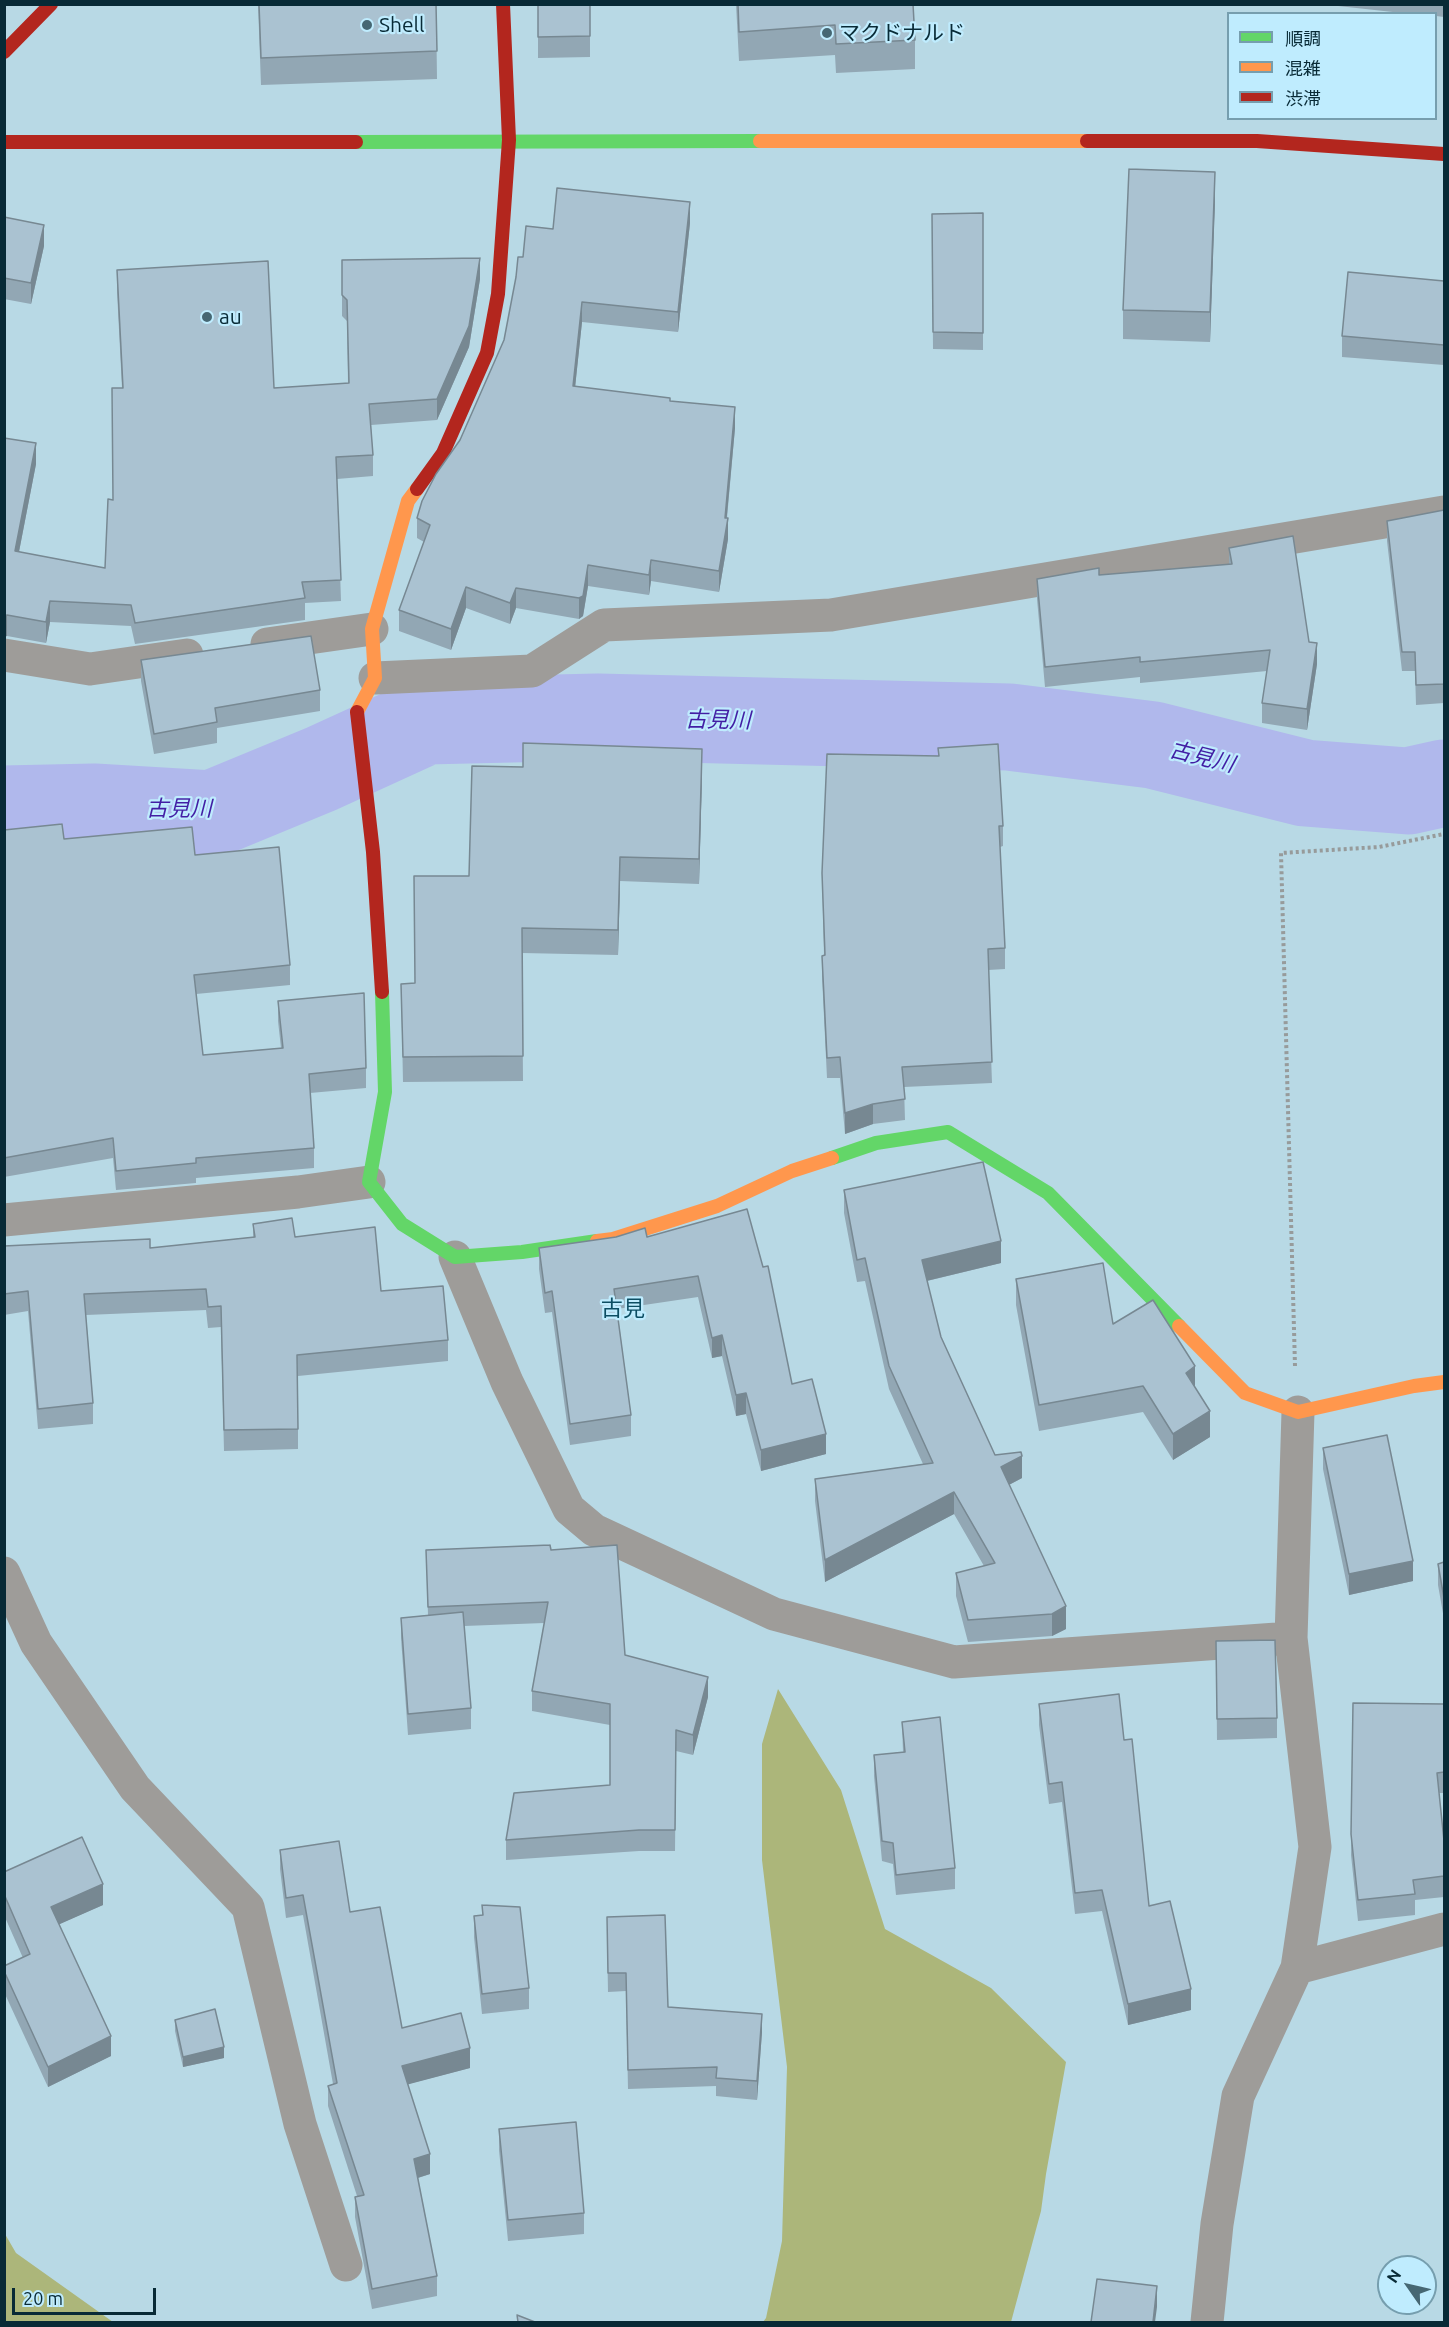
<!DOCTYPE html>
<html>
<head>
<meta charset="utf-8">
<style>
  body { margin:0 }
  #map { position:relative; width:1449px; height:2327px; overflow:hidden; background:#b8d9e5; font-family:Ubuntu,"Noto Sans JP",sans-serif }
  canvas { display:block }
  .frame { position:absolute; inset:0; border:6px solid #082a36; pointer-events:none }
  .legend { position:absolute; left:1227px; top:12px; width:210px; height:108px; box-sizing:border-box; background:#bfecfe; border:2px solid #769eae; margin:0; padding:8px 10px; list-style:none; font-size:18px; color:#082a36 }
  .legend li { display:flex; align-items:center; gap:12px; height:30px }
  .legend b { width:30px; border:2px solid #769eae }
  .north { position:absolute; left:1377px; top:2255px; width:60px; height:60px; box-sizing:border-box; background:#bfecfe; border:2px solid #769eae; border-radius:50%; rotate:304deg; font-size:16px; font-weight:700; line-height:24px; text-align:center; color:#082a36 }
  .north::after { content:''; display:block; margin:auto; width:21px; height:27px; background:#466773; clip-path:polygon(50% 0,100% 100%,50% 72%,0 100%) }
  .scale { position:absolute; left:12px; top:2288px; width:144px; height:27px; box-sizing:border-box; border:3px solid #082a36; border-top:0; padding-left:8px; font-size:18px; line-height:21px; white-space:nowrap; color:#082a36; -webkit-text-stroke:4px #bfecfe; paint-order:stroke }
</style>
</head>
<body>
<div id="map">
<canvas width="1449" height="2327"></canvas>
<div class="frame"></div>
<ul class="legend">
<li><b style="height:8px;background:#63d668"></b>順調</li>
<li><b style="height:8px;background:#ff974d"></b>混雑</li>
<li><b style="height:8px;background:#b3261e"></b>渋滞</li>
</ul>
<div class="north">N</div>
<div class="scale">20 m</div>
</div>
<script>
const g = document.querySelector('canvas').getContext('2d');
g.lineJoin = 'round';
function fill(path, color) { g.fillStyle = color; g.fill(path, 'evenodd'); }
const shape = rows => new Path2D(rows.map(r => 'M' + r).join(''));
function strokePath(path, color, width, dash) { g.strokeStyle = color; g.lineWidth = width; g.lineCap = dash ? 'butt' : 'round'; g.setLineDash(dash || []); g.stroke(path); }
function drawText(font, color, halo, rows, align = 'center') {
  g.font = font + ' Ubuntu,"Noto Sans JP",sans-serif'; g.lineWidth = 4.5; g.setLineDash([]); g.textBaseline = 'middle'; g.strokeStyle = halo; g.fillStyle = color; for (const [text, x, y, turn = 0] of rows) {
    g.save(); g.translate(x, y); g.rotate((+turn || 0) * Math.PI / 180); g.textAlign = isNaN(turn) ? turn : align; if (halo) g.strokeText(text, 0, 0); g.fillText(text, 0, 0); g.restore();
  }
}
fill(shape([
  [778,1689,841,1790,885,1929,991,1988,1066,2062,1046,2174,1041,2211,1011,2322,763,2322,766,2318,782,2241,787,2067,762,1860,762,1744],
  [5,2234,16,2253,113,2322,5,2322]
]), '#acb67a');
strokePath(shape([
  [4,809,94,807,212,814,321,769,426,721,598,717,1009,727,1153,745,1305,783,1408,791,1444,783]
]), '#b0b8ec', 87);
strokePath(shape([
  [1295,1366,1281,853,1379,847,1444,834]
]), '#979b9b', 4, [3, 3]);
strokePath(shape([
  [267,644,372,629],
  [4,655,90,669,187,655],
  [375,678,532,671,604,625,831,615,1444,512],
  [4,1220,298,1192,369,1182],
  [455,1257,507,1382,569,1509,594,1530,774,1614,954,1662,1291,1638],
  [4,1573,36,1643,135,1788,248,1907,300,2124,346,2265],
  [1297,1968,1444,1929],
  [1207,2322,1217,2224,1238,2096,1297,1968,1315,1847,1291,1638,1298,1412]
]), '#9e9c99', 33);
strokePath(shape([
  [356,142,760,141],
  [382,992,385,1092,369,1182,402,1224,455,1257,522,1252,597,1241],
  [832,1158,876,1143,948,1132,1048,1193,1179,1326]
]), '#63d668', 14);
strokePath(shape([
  [760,141,1087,141],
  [357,712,375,678,372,629,408,501,417,489],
  [597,1241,613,1239,717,1206,792,1171,832,1158],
  [1179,1326,1245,1393,1298,1412,1414,1386,1444,1382]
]), '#ff974d', 14);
strokePath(shape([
  [4,52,51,4],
  [1087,141,1257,141,1444,154],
  [4,142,356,142],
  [417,489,443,453,487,353,498,294,509,140,503,4],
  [357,712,373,852,382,992]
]), '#b3261e', 14);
fill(shape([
  [258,4,436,4,437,79,261,85],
  [538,4,590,4,590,57,538,58],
  [736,4,913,4,915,40,915,69,836,73,835,55,739,61],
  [1320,4,1444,4,1444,17,1436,16,1436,14,1411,14],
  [1215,201,1210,342,1123,339,1123,310],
  [983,213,983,350,933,349,932,214],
  [4,217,44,246,31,304,4,299],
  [690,223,678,332,582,322,575,387,670,401,735,428,727,518,728,539,719,592,651,581,649,595,588,586,583,616,579,619,516,608,510,624,466,608,451,650,399,631,399,610,424,542,417,538,417,518,460,440,504,340,523,257,553,229],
  [342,260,480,279,469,347,437,420,371,425,373,455,373,476,337,479,341,601,305,603,305,620,135,644,131,626,50,622,46,643,7,636,4,637,4,438,36,464,19,552,105,568,113,500,122,388,117,291,117,270,274,388,348,383,347,321,342,316],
  [1444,281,1444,365,1342,357,1342,336],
  [1444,510,1444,703,1416,705,1415,671,1402,671,1387,541,1387,521],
  [1229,548,1309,642,1317,664,1307,730,1262,723,1262,703,1267,671,1140,683,1140,677,1045,687,1037,599,1037,579,1099,575,1229,564],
  [141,660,320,690,320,711,217,728,217,743,154,754,141,681],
  [938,748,1003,826,1003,846,1000,847,1005,948,1005,969,988,970,992,1083,904,1087,905,1120,873,1124,845,1134,840,1078,827,1078,822,976,822,956,824,955,822,873,938,756],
  [702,774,699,884,620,881,618,955,522,953,523,1081,403,1082,401,984,415,983,469,876],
  [4,830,64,839,195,855,290,965,290,985,196,994,203,1055,281,1048,278,1021,278,1001,366,1068,366,1088,310,1093,314,1148,314,1168,196,1178,196,1183,116,1190,113,1158,4,1177],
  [844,1190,1001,1263,927,1281,941,1337,995,1455,1022,1478,1009,1485,1066,1629,1052,1636,968,1642,956,1596,956,1573,984,1566,954,1514,825,1582,815,1501,815,1479,923,1464,889,1389,865,1281,857,1282,844,1213],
  [747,1209,792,1384,826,1454,761,1471,746,1414,736,1416,722,1356,712,1358,698,1297,617,1309,631,1415,631,1436,570,1445,552,1312,545,1313,539,1269,539,1248,647,1237],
  [253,1224,295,1237,381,1291,448,1340,448,1361,298,1376,298,1449,224,1451,221,1327,208,1328,206,1310,86,1315,93,1403,93,1424,38,1429,28,1311,4,1315,4,1246,150,1248,253,1237],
  [1016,1279,1113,1324,1195,1387,1210,1437,1173,1460,1143,1412,1039,1431,1016,1305],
  [1323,1448,1413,1581,1349,1595,1323,1469],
  [426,1550,551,1550,625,1655,708,1697,693,1755,676,1751,675,1851,639,1851,506,1860,506,1840,610,1785,610,1725,532,1711,532,1691,544,1623,464,1626,471,1708,471,1729,408,1735,401,1638,401,1618,428,1615],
  [1444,1562,1444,1619,1438,1585,1438,1564],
  [1216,1641,1277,1718,1277,1738,1217,1740],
  [1353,1703,1444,1704,1444,1793,1439,1793,1444,1840,1444,1897,1415,1900,1415,1915,1358,1921,1351,1855],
  [1039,1704,1124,1740,1149,1906,1191,2010,1128,2025,1102,1911,1075,1914,1062,1802,1049,1804,1039,1725],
  [902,1722,955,1868,955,1889,896,1895,893,1864,882,1861,874,1776,874,1755,903,1752],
  [280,1850,350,1912,402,2028,470,2068,408,2084,430,2174,418,2178,437,2276,437,2296,372,2309,355,2217,355,2197,357,2196,328,2106,328,2086,333,2084,303,1915,286,1918,280,1869],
  [4,1872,103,1905,59,1924,111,2056,48,2087,4,1992,4,1966,23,1958,4,1915],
  [482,1905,529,1988,529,2009,482,2014,474,1937,474,1916,482,1915],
  [607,1935,668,2007,762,2032,757,2100,716,2096,716,2086,628,2089,626,1991,608,1992],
  [175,2020,224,2058,183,2067,175,2031],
  [499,2129,584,2213,584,2234,508,2241,499,2150]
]), '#92a7b4');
fill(shape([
  [1215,172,1215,201,1210,342,1210,312],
  [690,202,690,223,678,332,678,312],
  [44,225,44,246,31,304,31,283],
  [480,258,480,279,469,347,437,420,437,399],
  [582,302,582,322,573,407,573,386],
  [735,407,735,428,725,536,728,518,728,539,719,592,719,571],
  [36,443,36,464,15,572,15,551],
  [651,560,651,581,649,595,649,575],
  [588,565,588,586,583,616,579,619,579,598],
  [466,587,466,608,451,650,451,629],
  [516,588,516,608,510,624,510,603],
  [50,601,50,622,46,643,46,622],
  [7,615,7,636,4,637,4,616],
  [1317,643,1317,664,1307,730,1307,709],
  [702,749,702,774,699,884,699,859],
  [620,857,620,881,618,955,618,930],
  [873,1104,873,1124,845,1134,845,1113],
  [1001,1241,1001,1263,922,1282,922,1260],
  [722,1335,722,1356,712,1358,712,1338],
  [1195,1366,1195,1392,1186,1373],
  [746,1393,746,1414,736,1416,736,1395],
  [1210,1411,1210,1437,1173,1460,1173,1434],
  [826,1434,826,1454,761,1471,761,1450],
  [1022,1456,1022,1478,1001,1489,1001,1467],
  [954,1492,954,1514,825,1582,825,1560],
  [1413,1561,1413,1581,1349,1595,1349,1574],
  [1066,1606,1066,1629,1052,1636,1052,1614],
  [708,1677,708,1697,693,1755,693,1735],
  [103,1884,103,1905,51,1928,51,1907],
  [1191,1989,1191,2010,1128,2025,1128,2004],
  [762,2014,762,2032,757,2100,757,2081],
  [111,2036,111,2056,48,2087,48,2067],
  [224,2047,224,2058,183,2067,183,2057],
  [470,2048,470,2068,402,2086,402,2066],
  [430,2154,430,2174,414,2179,414,2159],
  [1157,2286,1157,2307,1155,2322,1153,2322]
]), '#778892');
const building = shape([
  [259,4,436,4,437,51,261,58,259,4],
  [538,4,590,4,590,36,538,37,538,4],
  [738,4,913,4,915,40,836,44,835,25,739,32,738,4],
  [1129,169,1215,172,1210,312,1123,310,1129,169],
  [557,188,690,202,678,312,582,302,573,386,670,398,670,401,735,407,725,518,728,518,719,571,651,560,649,575,588,565,583,596,579,598,516,588,510,603,466,587,451,629,399,610,430,525,417,518,422,501,436,474,460,440,504,340,516,277,518,257,523,257,526,226,553,229,557,188],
  [983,213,983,333,933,332,932,214,983,213],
  [4,217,44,225,31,283,4,278,4,217],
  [480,258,469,326,437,399,369,404,373,455,336,457,341,580,302,582,305,598,135,623,131,605,50,601,46,622,7,615,4,616,4,438,36,443,15,551,105,568,108,499,113,500,112,388,123,388,117,270,268,261,274,388,349,383,347,300,342,295,342,260,480,258],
  [1348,272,1444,281,1444,345,1342,336,1348,272],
  [1444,510,1444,684,1416,685,1415,652,1402,652,1387,521,1444,510],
  [1293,536,1309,642,1317,643,1307,709,1262,703,1270,650,1140,662,1140,657,1045,667,1037,579,1099,568,1099,575,1232,564,1229,548,1293,536],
  [311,636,320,690,215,708,217,722,154,734,141,660,311,636],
  [523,743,702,749,699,859,620,857,618,930,522,928,523,1056,403,1057,401,984,415,983,414,876,469,876,472,766,523,767,523,743],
  [998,744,1003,826,999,826,1005,948,988,949,992,1062,902,1067,905,1099,873,1104,845,1113,840,1057,827,1058,822,956,825,955,822,873,827,754,939,756,938,748,998,744],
  [62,824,64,839,192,827,195,855,279,847,290,965,194,975,203,1055,283,1048,278,1001,364,993,366,1068,309,1074,314,1148,196,1158,196,1163,116,1171,113,1138,4,1158,4,830,62,824],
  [983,1162,1001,1241,922,1260,941,1337,995,1455,1021,1452,1022,1456,1001,1467,1066,1606,1052,1614,968,1620,956,1573,995,1563,954,1492,825,1560,815,1479,933,1463,889,1366,865,1258,857,1260,844,1190,983,1162],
  [747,1209,763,1267,768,1266,792,1384,812,1379,826,1434,761,1450,746,1393,736,1395,722,1335,712,1338,698,1276,614,1289,631,1415,570,1424,552,1291,545,1293,539,1248,616,1237,645,1228,647,1237,747,1209],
  [292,1218,295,1237,375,1227,381,1291,443,1286,448,1340,297,1355,298,1429,224,1430,221,1306,208,1307,206,1289,84,1294,93,1403,38,1409,28,1291,4,1294,4,1246,150,1239,150,1248,255,1237,253,1224,292,1218],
  [1103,1263,1113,1324,1153,1300,1195,1366,1186,1373,1210,1411,1173,1434,1143,1386,1039,1405,1016,1279,1103,1263],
  [1387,1435,1413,1561,1349,1574,1323,1448,1387,1435],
  [550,1545,551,1550,617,1545,625,1655,708,1677,693,1735,676,1730,675,1830,639,1830,506,1840,514,1793,610,1785,610,1704,532,1691,548,1602,428,1607,426,1550,550,1545],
  [1444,1562,1444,1598,1438,1564,1444,1562],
  [463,1612,471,1708,408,1714,401,1618,463,1612],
  [1275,1640,1277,1718,1217,1719,1216,1641,1275,1640],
  [1119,1694,1124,1740,1132,1739,1149,1906,1170,1901,1191,1989,1128,2004,1102,1890,1075,1893,1062,1782,1049,1784,1039,1704,1119,1694],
  [1353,1703,1444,1704,1444,1772,1437,1773,1444,1841,1444,1876,1413,1880,1415,1894,1358,1900,1351,1834,1353,1703],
  [940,1717,955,1868,896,1875,893,1843,882,1841,874,1755,905,1752,902,1722,940,1717],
  [82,1837,103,1884,51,1907,111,2036,48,2067,4,1971,4,1966,30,1954,4,1894,4,1872,82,1837],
  [339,1841,350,1912,380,1907,402,2028,461,2013,470,2048,402,2066,430,2154,414,2159,437,2276,372,2289,355,2197,364,2195,328,2086,337,2083,303,1895,286,1898,280,1850,339,1841],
  [482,1905,520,1907,529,1988,482,1994,474,1916,483,1915,482,1905],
  [665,1915,668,2007,762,2014,757,2081,716,2078,717,2067,628,2070,626,1973,608,1973,607,1917,665,1915],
  [215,2009,224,2047,183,2057,175,2020,215,2009],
  [576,2122,584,2213,508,2220,499,2129,576,2122],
  [1097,2279,1157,2286,1153,2322,1091,2322,1097,2279],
  [517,2315,535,2322,518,2322,517,2315]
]);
fill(building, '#aac2d1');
strokePath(building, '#778892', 1.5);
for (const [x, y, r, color] of [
  [367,25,6,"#466773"],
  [827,33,6,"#466773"],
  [207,317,6,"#466773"]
]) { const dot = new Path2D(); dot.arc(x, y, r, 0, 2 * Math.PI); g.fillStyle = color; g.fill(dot); strokePath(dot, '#bfecfe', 2); }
drawText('21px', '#082a36', '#bfecfe', [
  ["Shell",379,25],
  ["マクドナルド",839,33],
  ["au",219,317]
], 'left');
drawText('italic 22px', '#421ea4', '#bfecfe', [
  ["古見川",718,720,1],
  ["古見川",1202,757,14],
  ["古見川",179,809]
]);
drawText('22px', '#0c4e63', '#bfecfe', [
  ["古見",623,1309]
]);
</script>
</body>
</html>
